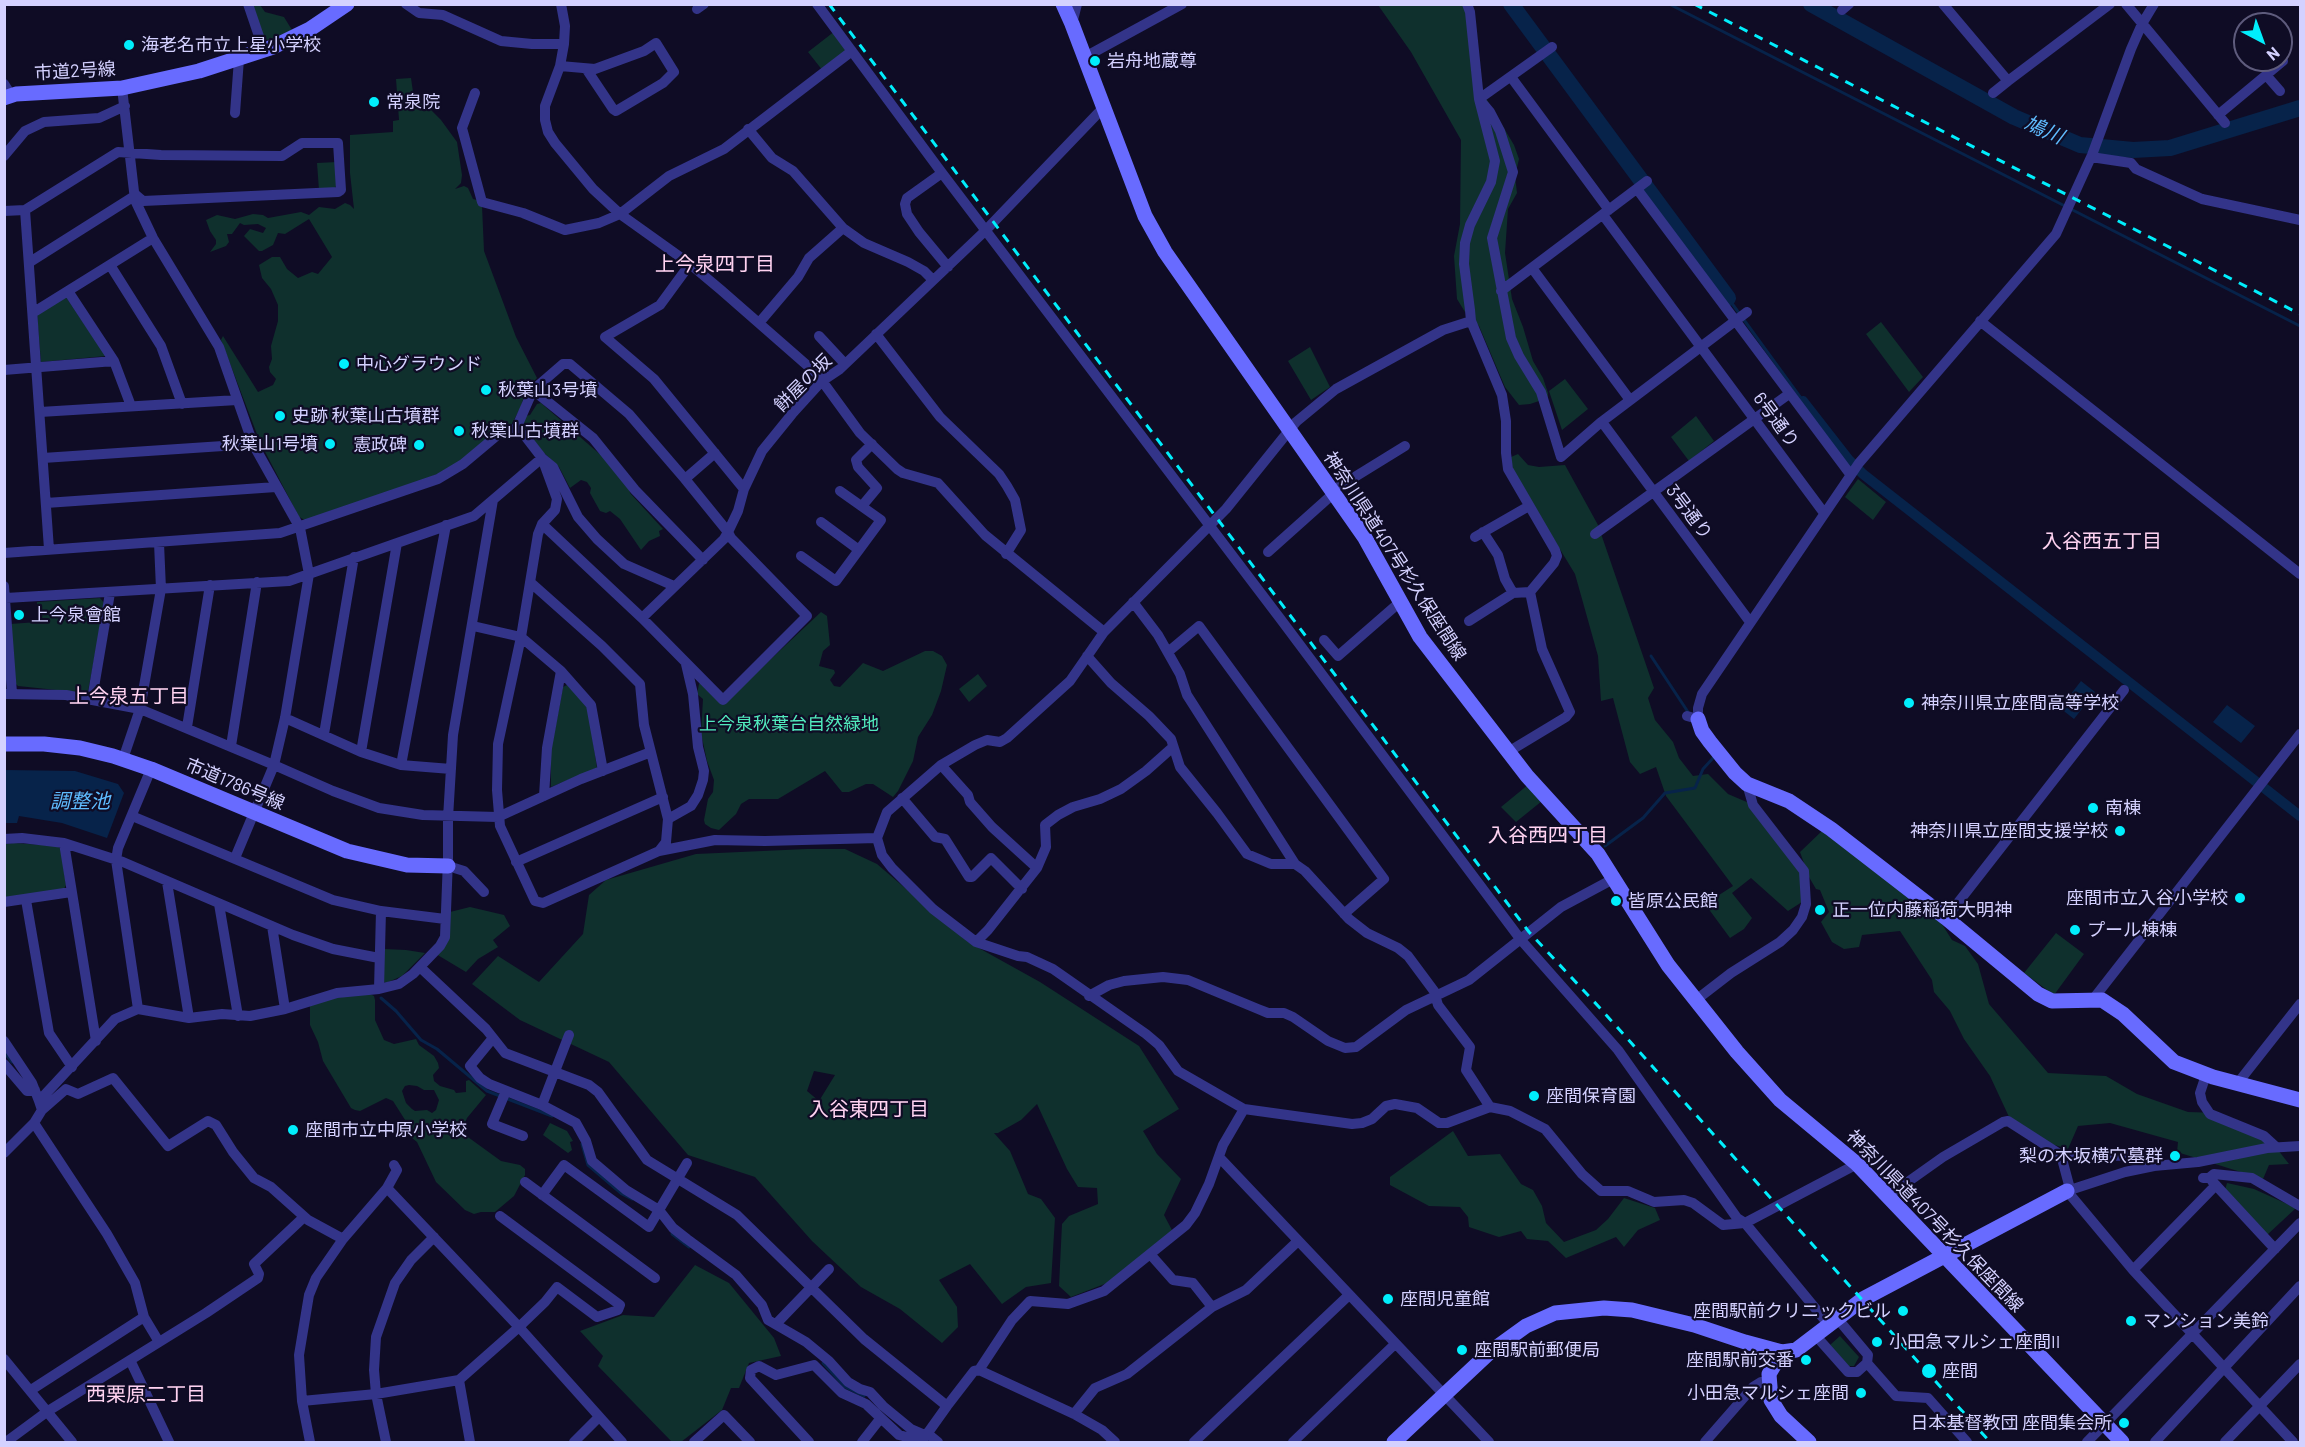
<!DOCTYPE html>
<html>
<head>
<meta charset="utf-8">
<style>
  body { margin:0 }
  #map { position:relative; width:2305px; height:1447px; overflow:hidden; background:#0f0c25; font-family:Barlow,sans-serif }
  canvas { display:block }
  .frame { position:absolute; inset:0; border:6px solid #d4d1ff; pointer-events:none }
  .north { position:absolute; left:2233px; top:12px; width:60px; height:60px; box-sizing:border-box; background:#0f0c25; border:2px solid #5e5b7c; border-radius:50%; rotate:139deg; font-size:16px; font-weight:700; line-height:24px; text-align:center; color:#d4d1ff }
  .north::after { content:''; display:block; margin:auto; width:21px; height:27px; background:#00eefc; clip-path:polygon(50% 0,100% 100%,50% 72%,0 100%) }
</style>
</head>
<body>
<div id="map">
<canvas width="2305" height="1447"></canvas>
<div class="frame"></div>
<div class="north">N</div>
</div>
<script>
const g = document.querySelector('canvas').getContext('2d');
g.lineJoin = 'round';
function fill(path, color) { g.fillStyle = color; g.fill(path, 'evenodd'); }
const shape = rows => new Path2D(rows.map(r => 'M' + r).join(''));
function strokePath(path, color, width, dash) { g.strokeStyle = color; g.lineWidth = width; g.lineCap = dash ? 'butt' : 'round'; g.setLineDash(dash || []); g.stroke(path); }
function drawText(font, color, halo, rows, align = 'center') {
  g.font = font + ' Barlow,"Noto Sans JP",sans-serif'; g.lineWidth = 4.5; g.setLineDash([]); g.textBaseline = 'middle'; g.strokeStyle = halo; g.fillStyle = color; for (const [text, x, y, turn = 0] of rows) {
    g.save(); g.translate(x, y); g.rotate((+turn || 0) * Math.PI / 180); g.textAlign = isNaN(turn) ? turn : align; if (halo) g.strokeText(text, 0, 0); g.fillText(text, 0, 0); g.restore();
  }
}
fill(shape([
  [1471,4,1477,83,1514,145,1519,159,1515,176,1517,193,1508,209,1505,253,1512,299,1523,327,1533,361,1543,378,1548,393,1548,398,1530,404,1519,405,1505,387,1479,326,1465,312,1457,299,1454,256,1460,224,1461,140,1411,52,1378,5],
  [253,5,260,5,265,12,284,17,292,30,269,40,264,39],
  [835,31,850,50,823,71,808,52],
  [411,78,413,92,441,120,457,142,462,175,461,183,455,189,464,186,468,188,473,199,477,200,482,206,484,251,516,337,537,378,526,389,521,407,509,429,452,468,407,487,305,520,299,517,260,442,221,340,223,336,258,392,273,385,276,379,270,372,269,367,272,359,271,346,278,321,278,305,271,289,262,278,259,265,272,257,280,257,287,269,298,278,312,272,318,274,332,257,309,219,285,234,278,233,273,245,262,251,259,251,244,236,250,229,263,233,266,228,258,224,244,225,240,223,232,234,227,234,229,242,226,246,210,252,216,244,216,240,210,231,206,220,217,215,235,219,253,214,263,215,268,218,301,212,309,215,319,207,335,209,345,203,350,205,354,209,350,173,350,135,393,132,393,121,399,120,396,79],
  [337,162,337,184,335,188,319,190,317,163],
  [66,297,106,356,41,362,37,315],
  [1881,322,1923,377,1909,392,1866,334],
  [1310,347,1330,387,1311,400,1288,361],
  [1565,379,1588,409,1562,430,1549,391],
  [541,403,603,457,629,488,630,493,663,529,659,531,660,536,649,541,641,550,620,519,610,511,606,513,600,511,590,493,591,488,587,482,581,480,570,488,559,467,543,452,524,427,523,422,526,416,530,415,537,404],
  [1696,416,1714,441,1689,461,1671,437],
  [1518,454,1528,465,1539,467,1565,465,1598,525,1654,688,1648,698,1655,720,1673,742,1679,758,1693,776,1708,774,1728,794,1749,803,1802,867,1802,902,1788,911,1751,878,1732,893,1752,918,1744,929,1730,938,1705,904,1733,886,1666,796,1656,767,1640,774,1630,762,1613,698,1601,701,1598,656,1575,574,1513,472,1511,457],
  [1858,479,1886,502,1873,520,1845,497],
  [100,598,105,604,88,691,85,693,18,686,15,683,10,624,38,622,37,602],
  [821,612,827,616,830,645,823,651,819,666,834,670,835,673,830,680,834,686,840,687,863,663,883,671,925,651,933,651,942,656,947,665,941,691,932,715,918,737,913,761,898,791,893,797,873,784,866,784,849,792,842,792,825,771,778,799,749,799,741,804,736,814,719,830,711,828,705,824,704,820,708,799,713,792,714,780,707,761,701,733,703,699,697,694,699,684,701,682,724,703],
  [978,674,987,686,969,702,959,689],
  [567,685,588,706,597,768,551,787,551,750,563,687],
  [1529,784,1542,801,1516,822,1501,807],
  [1822,831,1940,921,1952,940,1965,946,1978,964,1989,1004,2048,1073,2106,1076,2137,1094,2188,1112,2220,1113,2264,1132,2289,1164,2269,1165,2263,1179,2177,1152,2178,1142,2110,1123,2078,1126,2068,1149,2038,1140,2010,1119,1990,1076,1964,1039,1950,1011,1934,992,1932,980,1900,931,1862,935,1859,947,1844,949,1832,942,1821,922,1829,912,1820,890,1816,889,1809,877,1800,852],
  [14,843,57,846,61,849,66,885,64,889,5,900,5,844],
  [807,849,845,849,877,864,968,942,1040,982,1139,1046,1179,1109,1143,1131,1157,1154,1181,1179,1164,1215,1173,1232,1107,1283,1071,1297,1059,1286,1062,1224,1069,1216,1098,1204,1097,1188,1078,1187,1067,1169,1037,1104,1021,1120,998,1133,994,1133,1010,1151,1028,1194,1041,1199,1055,1218,1051,1283,1026,1287,1002,1304,970,1264,939,1280,957,1307,958,1327,942,1343,900,1309,861,1287,812,1241,755,1177,688,1155,609,1062,520,1020,472,984,498,956,539,982,583,934,589,895,606,880,696,854],
  [814,1071,835,1075,819,1101,807,1091],
  [470,907,504,915,510,926,493,940,498,947,478,959,466,972,436,954,450,912],
  [2056,933,2084,954,2054,995,2024,973],
  [384,949,406,950,425,953,402,976,386,983,384,982],
  [368,993,374,996,375,1000,375,1020,384,1040,394,1044,416,1039,419,1045,434,1056,438,1063,439,1068,433,1075,434,1081,440,1086,454,1090,456,1093,466,1092,466,1081,469,1080,486,1095,467,1118,461,1132,501,1161,520,1165,525,1169,525,1175,514,1196,495,1212,481,1212,474,1214,465,1210,436,1182,417,1142,406,1133,407,1123,393,1101,386,1098,360,1111,355,1110,351,1108,323,1061,318,1042,310,1025,310,1005,316,1001],
  [409,1085,417,1086,424,1090,434,1090,439,1100,436,1110,432,1113,427,1110,415,1111,412,1109,406,1103,402,1091,405,1086],
  [550,1123,567,1131,573,1141,570,1142,572,1150,568,1153,543,1135],
  [1453,1131,1468,1156,1500,1154,1521,1184,1533,1190,1542,1206,1546,1223,1564,1242,1596,1230,1608,1219,1624,1198,1655,1208,1660,1220,1638,1230,1624,1247,1616,1237,1566,1258,1548,1241,1527,1239,1521,1231,1499,1237,1469,1227,1468,1217,1460,1207,1429,1206,1390,1185,1390,1177],
  [2227,1183,2254,1189,2296,1208,2267,1235,2225,1190],
  [695,1265,729,1283,774,1338,781,1356,749,1363,739,1388,731,1388,722,1410,681,1442,672,1442,598,1366,603,1356,580,1331,623,1315,654,1317],
  [1840,1336,1859,1357,1854,1366,1849,1366,1830,1345]
]), '#0f302d');
fill(shape([
  [2081,681,2095,692,2074,719,2060,708],
  [2227,705,2255,726,2241,743,2213,722],
  [5,770,75,771,118,784,124,793,107,838,62,823,19,816,17,823,5,823]
]), '#07234a');
strokePath(shape([
  [1669,4,2300,326],
  [1728,298,1803,401],
  [1651,656,1688,712],
  [1605,846,1643,818,1665,793,1695,788,1703,769,1714,757],
  [381,998,396,1011,421,1040,437,1049,487,1091,552,1116],
  [4,1052,12,1062],
  [582,1144,588,1165,622,1194,632,1199],
  [672,1234,689,1247],
  [823,1363,845,1387,864,1396]
]), '#07234a', 3);
strokePath(shape([
  [1803,401,1849,460,1863,474,2300,816]
]), '#07234a', 10);
strokePath(shape([
  [1511,4,1728,298],
  [1811,4,2014,117,2080,145,2133,150,2170,148,2300,108]
]), '#07234a', 16);
strokePath(shape([
  [248,4,264,51],
  [406,4,419,13,443,15,501,41,532,44,564,44],
  [561,4,565,26,564,44,560,66,545,106,545,120,548,132,555,143,593,189,620,214,690,264,721,290,817,374,860,433,897,469,903,473,938,483,985,535,1104,632],
  [817,4,942,173,1279,617,1521,940,1618,1050,1737,1218,1745,1223,1829,1325],
  [1467,4,1470,12,1479,99,1495,161,1491,182,1470,225,1465,243,1464,264,1470,310,1471,321,1502,395,1506,421,1506,453,1508,469,1555,550,1557,556,1554,563,1530,592,1542,649,1570,712,1566,717,1508,752],
  [1943,4,2008,81,2110,4],
  [2126,4,2225,123],
  [697,9,704,4],
  [1842,10,1849,4],
  [1072,24,1077,4],
  [1552,47,1479,99,1490,112,1500,131,1513,172,1492,238,1511,338,1519,356,1541,392,1561,457,1600,423,1747,312],
  [1085,57,1182,4],
  [560,66,595,69,644,51,656,43,674,72,663,83,616,111,613,109,587,70],
  [2266,75,2280,91],
  [1511,77,1609,210],
  [4,84,11,95],
  [122,88,135,200,153,238,219,347,253,444,300,528,309,574,285,718,274,765,235,858],
  [475,93,462,128,482,202,523,213,565,230,599,223,620,214,669,176,724,149,852,51],
  [1993,93,2008,81],
  [235,113,239,59],
  [2218,115,2283,61],
  [748,129,772,158,793,171,843,228,864,243,908,262,924,271,933,280],
  [4,156,25,131,44,122,99,118,125,106],
  [2091,157,2131,163,2136,169,2202,199,2300,220],
  [942,173,907,198,905,204,907,214,919,232,948,267],
  [1637,189,1850,474],
  [25,210,49,549],
  [4,211,25,210,118,152,161,155,282,156,302,143,338,143,341,190,338,192,143,201,136,195],
  [1603,215,1824,513],
  [30,262,136,195],
  [690,264,660,305,605,337,654,379,744,489],
  [110,265,161,346,182,404],
  [1532,268,1630,400],
  [68,291,114,361,131,406],
  [1501,291,1647,181],
  [34,312,153,238],
  [1471,321,1443,330,1336,389,1296,422,1226,509,1104,632,1070,681,1007,738,1000,742,987,740,975,745,941,765,887,812,877,838,882,855,892,868,933,909,976,942,1018,956,1027,957,1053,969,1146,1034,1159,1045,1178,1071,1244,1109,1352,1124,1362,1123,1372,1119,1386,1106,1395,1104,1417,1108,1439,1123,1447,1123,1490,1107,1510,1111,1545,1129,1582,1174,1601,1191,1628,1191,1654,1202,1684,1200,1693,1203,1723,1225,1745,1223,1857,1164],
  [1980,321,2300,574],
  [759,323,798,277,809,258,843,228],
  [876,334,940,417,999,474,1007,486,1015,500,1021,530,1006,554],
  [819,336,845,364],
  [4,370,114,361],
  [533,390,593,438,635,490,703,560],
  [40,412,237,400],
  [1602,422,1750,622],
  [515,431,533,390,563,364,570,364,629,414,685,479,728,532,731,538,807,616,723,700,642,618,724,539,728,532,738,511,744,489,762,451,792,414,822,381,840,369,985,231,1104,107],
  [43,458,253,444],
  [542,458,557,499,555,510,542,524,538,534,521,637,498,744,497,790,500,826,535,901,543,903,659,851,715,840,765,841,877,838],
  [685,479,715,453],
  [1332,491,1405,446],
  [46,503,276,487],
  [862,506,877,488,858,467,856,460,872,444],
  [821,522,859,550],
  [542,524,642,618],
  [1483,532,1498,555,1505,579,1513,593],
  [1595,534,1789,394],
  [1475,537,1529,506],
  [1268,552,1334,493],
  [4,553,280,533,438,479,463,464,500,433,510,431,519,432,525,436,542,458,553,467,578,517,597,539,624,564,674,586],
  [801,556,836,581,881,520,840,491],
  [530,582,602,646,640,684,644,725,668,819,666,842,659,851],
  [4,586,12,693],
  [6,598,289,581,474,516,542,458],
  [1133,602,1158,635,1180,674,1187,695,1295,864],
  [1469,621,1513,593,1530,592],
  [473,626,521,637,561,671,591,705,603,771],
  [1324,640,1338,656,1400,602],
  [1168,652,1199,626,1384,879,1344,914],
  [1087,656,1111,683,1149,716,1171,739,1180,767,1217,813,1247,854,1271,864,1295,864,1305,871,1349,919,1367,933,1398,948,1408,956,1434,991,1438,1005,1470,1047,1466,1070,1490,1107],
  [4,694,66,695,140,709,274,765,333,791,379,808,423,815,498,817,581,779,651,752],
  [92,699,110,593],
  [1687,716,1698,719,1698,708,1702,694,1859,463,2056,234,2092,155,2131,49,2142,24,2154,4],
  [285,718,361,752,401,765,451,769],
  [187,727,210,585],
  [324,734,354,557],
  [231,746,257,582],
  [361,752,397,543],
  [123,759,140,709,161,589,159,543],
  [401,765,446,525],
  [941,765,968,795,970,802,992,827,1037,868],
  [544,796,547,748,561,671],
  [902,798,935,837,945,839,969,877,972,877,991,858,1022,889],
  [132,816,333,900,381,911,445,919],
  [668,819,691,806,698,795,703,780,704,771,698,747,693,694,686,664],
  [4,839,22,838,64,843,89,851,123,862,293,935,333,949,379,958],
  [64,843,96,1041],
  [516,862,663,797],
  [448,866,464,871,484,892],
  [167,882,189,1018],
  [26,900,49,1033,72,1067],
  [4,902,71,892],
  [219,904,238,1016],
  [1946,918,2124,690],
  [272,926,285,1009],
  [976,942,988,930,1037,868,1046,847,1045,825,1058,815,1073,807,1100,799,1121,789,1146,771,1173,747],
  [421,968,486,1029,505,1053,589,1085,598,1092,647,1160,737,1215,864,1339,947,1406,974,1371,979,1370,1074,1414,1102,1430,1115,1442],
  [379,989,381,911],
  [1089,996,1109,985,1124,981,1163,977,1188,980,1258,1009,1268,1013,1284,1013,1293,1017,1328,1041,1345,1048,1356,1047,1406,1010,1469,980,1561,907,1615,878],
  [2094,998,2300,734],
  [1696,1000,1731,973,1780,942,1793,930,1802,917,1806,904,1804,871,1753,805,1747,784],
  [138,1009,116,860,118,848,151,769],
  [493,1038,470,1066,480,1078,489,1084,542,1105,576,1123,586,1141,592,1161,626,1190,659,1210,673,1228,687,1239,736,1275,762,1305,768,1320,806,1342,829,1361,848,1382,860,1389,870,1392,883,1406,911,1429,925,1435],
  [4,1041,32,1083,39,1101],
  [4,1064,27,1091,35,1090],
  [2206,1075,2200,1093,2202,1102,2210,1114,2264,1136,2276,1147],
  [2237,1084,2300,1004],
  [506,1091,492,1124,523,1136],
  [542,1105,569,1035],
  [42,1110,39,1101,115,1019,138,1009,189,1018,222,1014,250,1016,285,1009,337,993,379,989,399,984,413,974,440,946,445,937,448,859,448,818,453,735,493,500],
  [34,1123,107,1234,135,1283,144,1317,159,1342],
  [4,1153,34,1123,42,1110,66,1089,78,1094,113,1078,168,1146,208,1121,216,1125,233,1152,254,1178,271,1187,308,1220,343,1239],
  [2061,1155,2069,1185,2067,1191,2133,1270,2293,1442],
  [1219,1157,1489,1442],
  [2203,1178,2209,1178,2214,1174,2252,1178,2300,1206],
  [2212,1181,2275,1249],
  [525,1182,655,1278],
  [387,1188,519,1327,622,1442],
  [2067,1191,2125,1172,2154,1166,2198,1162,2267,1148,2300,1146],
  [542,1195,564,1165,649,1227,687,1163],
  [1888,1196,1943,1157,2003,1122,2008,1121,2061,1155,2139,1156,2154,1166],
  [1150,1254,1173,1280,1193,1283,1212,1307],
  [2133,1270,2216,1185],
  [776,1324,829,1269],
  [1816,1336,1848,1372,1857,1372,1867,1363,1868,1355,1837,1318],
  [4,1359,72,1442],
  [130,1360,169,1442],
  [1867,1363,1896,1396,1928,1398,1967,1442],
  [979,1370,1012,1320,1030,1301,1068,1304,1104,1291,1186,1225,1195,1213,1209,1184,1223,1145,1244,1109],
  [459,1380,470,1442],
  [31,1390,144,1317],
  [302,1401,376,1394,459,1380,519,1327,545,1302,557,1287,597,1317,618,1310,620,1305,500,1216],
  [1074,1414,1095,1388,1127,1374,1212,1307,1246,1290,1298,1241],
  [927,1433,938,1442],
  [6,1442,48,1411,206,1313,258,1278,259,1274,254,1264,304,1217],
  [310,1442,302,1401,299,1355,309,1295,316,1278,343,1239,387,1188,397,1170,394,1165],
  [386,1442,376,1394,374,1370,376,1337,395,1283,411,1260,434,1237],
  [574,1442,599,1417],
  [694,1442,724,1415,750,1442],
  [809,1442,750,1378,751,1370,759,1366,776,1375,814,1365,842,1393,866,1404,899,1435,922,1441,947,1406],
  [862,1442,880,1419],
  [1194,1442,1349,1295],
  [1293,1442,1395,1344],
  [1705,1442,1753,1387,1761,1382,1768,1382],
  [2087,1442,2300,1223],
  [2155,1442,2300,1286],
  [2225,1442,2300,1364]
]), '#333489', 10);
strokePath(shape([
  [1063,4,1072,24,1145,216,1165,252,1365,538,1420,637,1527,776,1598,854,1668,965,1737,1052,1780,1100,1857,1164,2122,1442],
  [4,98,16,94,122,88,199,71,273,47,310,29,347,4],
  [1698,719,1702,731,1710,742,1735,773,1747,784,1789,801,1831,829,1946,918,2038,994,2052,1001,2102,1000,2123,1014,2174,1062,2213,1077,2300,1100],
  [4,744,44,744,80,748,113,756,151,769,347,851,407,865,448,866],
  [1782,1352,1769,1374,1771,1400,1781,1416,1809,1442],
  [1394,1442,1490,1352,1526,1326,1555,1313,1604,1308,1632,1310,1694,1325,1745,1342,1782,1352,1796,1350,1863,1299,2067,1191]
]), '#686bff', 15);
strokePath(shape([
  [829,4,1529,932,1599,1007,1990,1442],
  [1694,4,2300,314]
]), '#00eefc', 3, [9, 8]);
for (const [x, y, r, color] of [
  [129,45,6,"#00eefc"],
  [1095,61,6,"#00eefc"],
  [374,102,6,"#00eefc"],
  [344,364,6,"#00eefc"],
  [486,390,6,"#00eefc"],
  [280,416,6,"#00eefc"],
  [459,431,6,"#00eefc"],
  [330,444,6,"#00eefc"],
  [419,445,6,"#00eefc"],
  [19,615,6,"#00eefc"],
  [1909,703,6,"#00eefc"],
  [2093,808,6,"#00eefc"],
  [2120,831,6,"#00eefc"],
  [2240,898,6,"#00eefc"],
  [1616,901,6,"#00eefc"],
  [1820,910,6,"#00eefc"],
  [2075,930,6,"#00eefc"],
  [1534,1096,6,"#00eefc"],
  [293,1130,6,"#00eefc"],
  [2175,1156,6,"#00eefc"],
  [1388,1299,6,"#00eefc"],
  [1903,1311,6,"#00eefc"],
  [2131,1321,6,"#00eefc"],
  [1877,1342,6,"#00eefc"],
  [1462,1350,6,"#00eefc"],
  [1806,1360,6,"#00eefc"],
  [1929,1371,8,"#00eefc"],
  [1861,1393,6,"#00eefc"],
  [2124,1423,6,"#00eefc"]
]) { const dot = new Path2D(); dot.arc(x, y, r, 0, 2 * Math.PI); g.fillStyle = color; g.fill(dot); strokePath(dot, '#0f0c25', 2); }
drawText('18px', '#d4d1ff', '#0f0c25', [
  ["海老名市立上星小学校",141,45],
  ["岩舟地蔵尊",1107,61],
  ["常泉院",386,102],
  ["中心グラウンド",356,364],
  ["秋葉山3号墳",498,390],
  ["史跡 秋葉山古墳群",292,416],
  ["秋葉山古墳群",471,431],
  ["秋葉山1号墳",318,444,"right"],
  ["憲政碑",407,445,"right"],
  ["上今泉會館",31,615],
  ["神奈川県立座間高等学校",1921,703],
  ["南棟",2105,808],
  ["神奈川県立座間支援学校",2108,831,"right"],
  ["座間市立入谷小学校",2228,898,"right"],
  ["皆原公民館",1628,901],
  ["正一位内藤稲荷大明神",1832,910],
  ["プール棟棟",2087,930],
  ["座間保育園",1546,1096],
  ["座間市立中原小学校",305,1130],
  ["梨の木坂横穴墓群",2163,1156,"right"],
  ["座間児童館",1400,1299],
  ["座間駅前クリニックビル",1891,1311,"right"],
  ["マンション美鈴",2143,1321],
  ["小田急マルシェ座間II",1889,1342],
  ["座間駅前郵便局",1474,1350],
  ["座間駅前交番",1794,1360,"right"],
  ["座間",1942,1371],
  ["小田急マルシェ座間",1849,1393,"right"],
  ["日本基督教団 座間集会所",2112,1423,"right"]
], 'left');
drawText('18px', '#d4d1ff', '#0f0c25', [
  ["市道2号線",75,71,-3],
  ["餅屋の坂",803,383,-45],
  ["6号通り",1776,420,54],
  ["3号通り",1689,512,53],
  ["神奈川県道407号杉久保座間線",1395,556,57],
  ["市道1786号線",235,784,23],
  ["神奈川県道407号杉久保座間線",1935,1221,46]
]);
drawText('18px', '#51eabd', '#0f0c25', [
  ["上今泉秋葉台自然緑地",789,724]
]);
drawText('italic 20px', '#5fbcff', '#0f0c25', [
  ["鳩川",2044,130,23],
  ["調整池",80,801]
]);
drawText('20px', '#ffd3f1', '#0f0c25', [
  ["上今泉四丁目",715,264],
  ["入谷西五丁目",2102,541],
  ["上今泉五丁目",129,696],
  ["入谷西四丁目",1548,835],
  ["入谷東四丁目",869,1109],
  ["西栗原二丁目",146,1394]
]);
</script>
</body>
</html>
